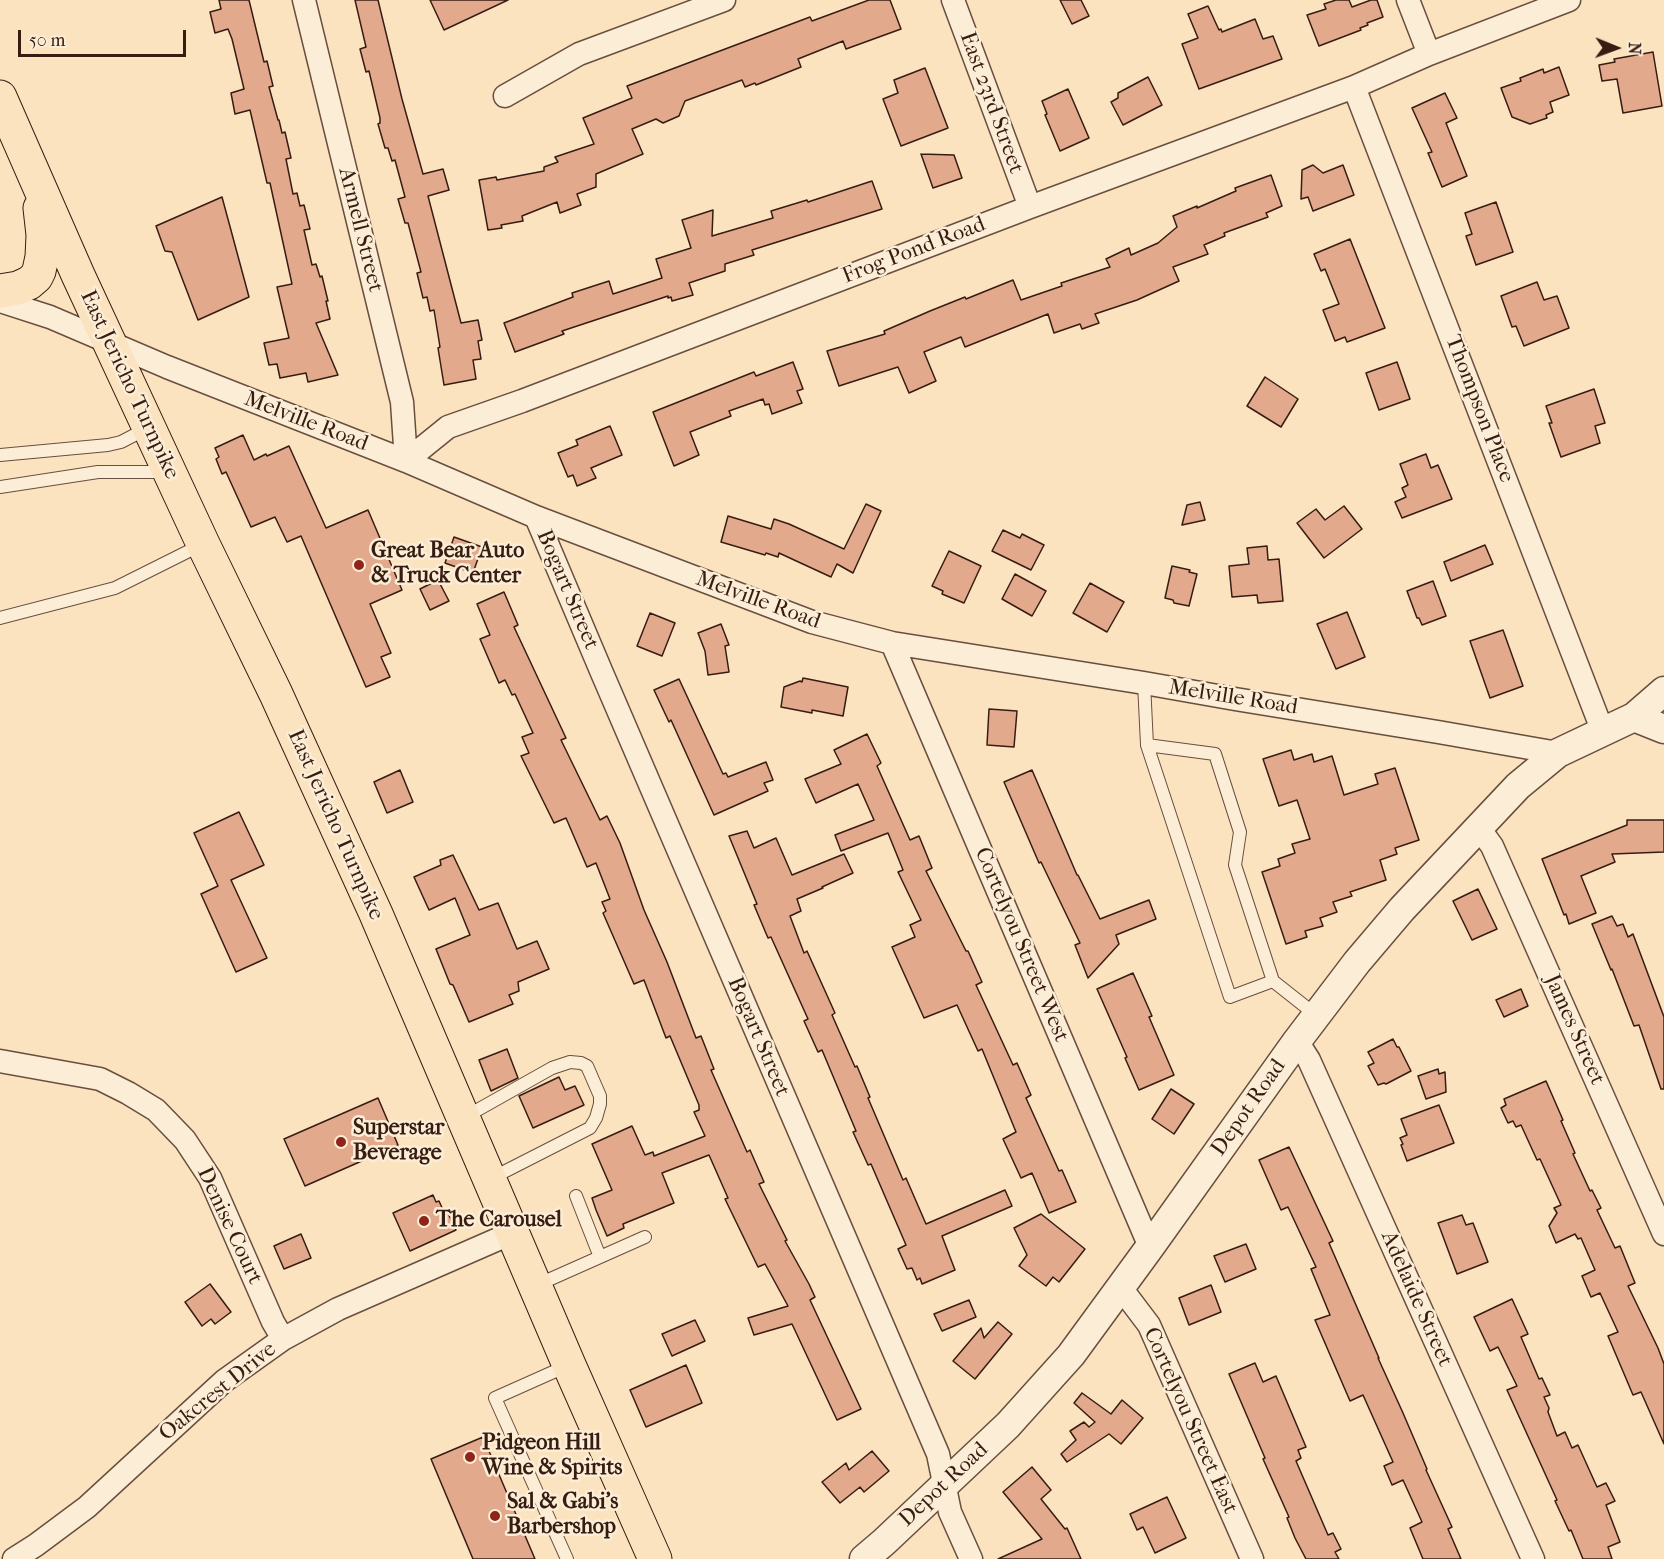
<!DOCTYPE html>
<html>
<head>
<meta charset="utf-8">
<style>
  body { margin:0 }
  #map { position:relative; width:1664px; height:1559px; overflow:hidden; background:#fbe3c0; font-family:"IM FELL French Canon",serif }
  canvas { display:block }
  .north { position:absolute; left:1586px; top:18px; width:60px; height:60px; -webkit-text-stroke:4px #fcedd6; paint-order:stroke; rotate:91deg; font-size:16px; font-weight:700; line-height:24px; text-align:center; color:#371c12 }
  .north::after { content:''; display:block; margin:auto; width:21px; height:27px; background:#371c12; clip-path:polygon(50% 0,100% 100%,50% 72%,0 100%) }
  .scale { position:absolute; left:18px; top:30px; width:168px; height:27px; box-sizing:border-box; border:3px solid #371c12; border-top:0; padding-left:8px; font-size:18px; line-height:21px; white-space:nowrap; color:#371c12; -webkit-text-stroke:4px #fcedd6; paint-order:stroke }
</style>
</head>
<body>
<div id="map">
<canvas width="1664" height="1559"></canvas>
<div class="north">N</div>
<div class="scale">50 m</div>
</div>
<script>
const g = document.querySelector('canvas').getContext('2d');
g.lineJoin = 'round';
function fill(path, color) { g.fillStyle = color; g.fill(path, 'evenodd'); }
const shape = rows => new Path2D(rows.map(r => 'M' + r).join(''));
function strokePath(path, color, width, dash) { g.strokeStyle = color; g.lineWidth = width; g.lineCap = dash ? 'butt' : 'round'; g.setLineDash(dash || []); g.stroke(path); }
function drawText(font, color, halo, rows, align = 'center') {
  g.font = font + ' "IM FELL French Canon",serif'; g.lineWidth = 5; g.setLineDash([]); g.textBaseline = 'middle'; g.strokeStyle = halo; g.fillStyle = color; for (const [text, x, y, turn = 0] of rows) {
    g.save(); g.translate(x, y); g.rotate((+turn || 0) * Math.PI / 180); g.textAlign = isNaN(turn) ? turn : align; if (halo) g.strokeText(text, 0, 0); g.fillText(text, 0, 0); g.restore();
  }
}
const building = shape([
  [219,0,249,0,264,62,267,61,273,86,269,87,278,120,279,120,282,133,285,132,291,158,286,159,293,194,297,193,300,206,304,205,310,229,304,230,312,265,316,264,320,277,322,276,328,301,326,301,330,319,316,323,338,375,308,382,306,373,280,378,277,364,269,365,264,343,289,338,277,287,292,284,270,183,267,183,250,110,235,114,231,93,244,89,232,39,228,29,215,33,210,12,221,9,219,0],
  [355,0,378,0,402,99,423,174,443,169,449,190,428,196,461,323,478,320,482,340,478,341,481,359,473,360,476,379,444,385,438,348,440,347,434,310,430,311,427,297,423,298,417,273,421,272,408,223,405,223,398,199,405,197,395,160,392,161,388,148,385,148,378,124,380,123,380,118,369,71,366,72,360,49,366,47,355,0],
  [430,0,508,0,444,30,430,0],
  [869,0,890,0,901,29,846,49,843,41,798,59,801,67,756,85,755,83,745,87,742,80,685,101,679,116,663,123,656,119,632,129,643,154,596,174,596,187,577,194,581,205,560,213,557,202,522,216,523,221,501,225,502,228,488,230,479,180,496,177,497,180,544,171,544,167,558,162,555,157,594,144,583,118,632,98,627,86,810,17,812,21,869,0],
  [1060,0,1081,0,1089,16,1072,24,1060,0],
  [1336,0,1349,0,1352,7,1371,0,1377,0,1383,17,1367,23,1368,25,1360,28,1361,30,1319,46,1307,15,1326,9,1324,4,1336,0],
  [1208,6,1219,30,1221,29,1222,32,1255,19,1263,39,1273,36,1282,59,1199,89,1182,44,1198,38,1188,14,1208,6],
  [1653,52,1662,106,1623,113,1617,79,1602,81,1599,65,1615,62,1614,59,1653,52],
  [1559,67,1569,95,1550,102,1553,112,1546,115,1547,118,1530,124,1512,117,1501,88,1521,81,1520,78,1543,69,1544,73,1559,67],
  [925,68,948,128,901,146,883,99,898,93,894,80,925,68],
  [1148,77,1162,105,1123,125,1111,102,1118,98,1118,93,1148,77],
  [1068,89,1089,138,1060,151,1045,115,1047,114,1042,101,1068,89],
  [1445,93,1457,118,1446,123,1467,176,1442,187,1428,153,1432,152,1412,108,1445,93],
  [921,154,954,155,962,178,933,188,921,154],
  [1313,165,1323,173,1343,165,1354,195,1313,211,1308,197,1301,199,1302,170,1313,165],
  [1271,175,1282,206,1266,213,1268,217,1224,233,1225,236,1204,245,1208,254,1173,267,1179,281,1137,300,1095,314,1099,323,1082,329,1080,324,1054,333,1048,314,965,347,961,337,924,352,936,381,909,393,898,367,839,386,827,351,885,334,884,331,930,311,965,297,966,299,1013,280,1021,300,1062,286,1061,283,1110,267,1106,259,1129,248,1131,255,1158,243,1177,227,1173,216,1197,206,1197,208,1236,191,1235,188,1271,175],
  [872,181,882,209,752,250,754,255,725,264,725,271,689,283,693,295,672,301,671,297,668,298,668,296,562,331,564,334,515,352,504,323,573,297,572,293,609,281,613,294,662,278,656,259,691,248,682,220,713,210,712,236,773,218,771,211,807,200,808,202,872,181],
  [222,197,249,297,198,320,172,252,165,251,156,226,222,197],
  [1496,202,1513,252,1476,265,1466,236,1472,234,1465,213,1496,202],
  [1350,239,1385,328,1347,342,1345,337,1335,341,1323,310,1339,304,1325,269,1321,271,1314,254,1350,239],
  [1537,282,1544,300,1557,296,1569,328,1524,346,1516,326,1512,327,1501,296,1537,282],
  [793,362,803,389,797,391,802,403,772,414,769,404,765,405,763,399,729,411,731,416,690,432,699,455,674,466,653,412,754,372,756,376,793,362],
  [1397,362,1410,399,1379,410,1366,373,1397,362],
  [1265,377,1298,399,1281,427,1247,406,1265,377],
  [1594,389,1605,423,1595,426,1600,443,1561,457,1549,423,1552,423,1546,406,1594,389],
  [610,426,622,455,591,468,596,478,577,486,573,475,568,477,558,453,578,445,576,440,610,426],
  [243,435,254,460,266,454,267,456,289,446,326,528,368,510,402,590,370,604,391,653,381,657,390,677,366,687,301,536,287,542,275,517,251,527,226,472,222,474,216,459,219,457,215,448,243,435],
  [1426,454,1431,468,1438,465,1452,499,1402,518,1395,502,1406,497,1402,488,1408,485,1400,464,1426,454],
  [1200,502,1205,520,1182,525,1187,505,1200,502],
  [866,504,881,511,853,573,837,564,831,577,779,553,778,557,766,553,765,555,721,542,728,516,771,529,774,519,789,524,844,549,866,504],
  [1344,506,1362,529,1324,558,1297,523,1316,509,1325,520,1344,506],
  [1003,530,1020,538,1022,534,1044,545,1031,570,992,551,1003,530],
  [454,537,482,547,473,573,445,563,454,537],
  [1485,545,1493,564,1451,581,1444,562,1485,545],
  [1267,546,1268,560,1279,559,1283,601,1258,603,1257,595,1232,597,1229,566,1249,564,1247,548,1267,546],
  [949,551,981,566,964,603,942,594,943,591,932,586,949,551],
  [1172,566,1190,570,1189,572,1197,574,1189,606,1174,603,1173,600,1165,598,1172,566],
  [1015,574,1046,591,1032,616,1002,599,1015,574],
  [438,580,449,601,430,610,420,589,438,580],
  [1433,581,1446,616,1422,625,1419,618,1417,618,1407,591,1433,581],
  [1090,583,1124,602,1107,632,1073,613,1090,583],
  [504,592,518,625,514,627,566,738,561,740,600,820,607,816,620,843,644,910,667,962,696,1038,701,1036,714,1069,711,1070,747,1152,750,1150,764,1182,759,1184,787,1240,785,1241,809,1284,815,1297,810,1300,861,1409,837,1420,792,1324,754,1335,748,1318,788,1306,765,1264,758,1267,725,1199,728,1198,709,1155,662,1173,674,1203,623,1224,624,1228,607,1236,596,1210,592,1198,612,1190,592,1144,632,1126,645,1155,653,1152,654,1156,705,1136,694,1112,699,1110,699,1105,670,1036,666,1038,644,980,634,984,603,913,606,911,602,902,610,899,596,863,587,867,566,818,554,823,521,756,529,753,522,737,533,733,515,694,512,695,505,680,499,683,480,639,490,635,477,604,504,592],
  [1347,612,1365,657,1336,669,1317,624,1347,612],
  [650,613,675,623,662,656,637,646,650,613],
  [721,624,729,645,725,646,729,672,708,675,705,651,698,633,721,624],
  [1503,630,1523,686,1490,698,1470,641,1503,630],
  [803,678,848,687,843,716,812,710,812,713,781,707,784,687,800,681,802,682,803,678],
  [679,679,723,774,726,773,728,777,766,762,773,780,764,783,768,791,714,815,671,720,669,722,654,690,679,679],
  [989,709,1017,711,1014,747,987,745,989,709],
  [867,734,881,763,877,766,910,840,919,836,932,868,926,871,966,951,968,951,982,982,976,985,1013,1065,1017,1063,1031,1095,1026,1098,1059,1171,1062,1170,1076,1202,1049,1213,1032,1173,1021,1178,1003,1139,1016,1132,982,1049,978,1051,957,1005,924,1018,892,947,915,937,910,925,921,920,898,872,903,870,888,833,841,851,835,835,874,820,858,784,816,803,805,779,841,764,834,750,867,734],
  [1291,750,1294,760,1312,754,1314,762,1332,756,1344,795,1378,784,1375,774,1395,768,1419,840,1395,848,1397,854,1380,860,1386,880,1350,892,1352,896,1333,902,1337,912,1320,918,1323,926,1305,931,1307,937,1286,944,1262,872,1280,866,1278,859,1295,853,1292,844,1310,839,1297,800,1279,806,1263,759,1291,750],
  [400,770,413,802,387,813,374,782,400,770],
  [1032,770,1077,875,1078,875,1100,919,1149,900,1156,919,1116,935,1119,944,1088,978,1075,945,1080,943,1041,862,1039,863,1004,782,1032,770],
  [239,812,264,865,231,880,267,958,236,972,201,894,218,886,194,833,239,812],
  [1627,820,1664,820,1664,852,1612,854,1615,862,1581,876,1596,913,1569,924,1566,914,1564,915,1542,859,1627,825,1627,820],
  [747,831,754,848,776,838,792,875,844,854,853,873,822,887,823,888,797,899,801,911,790,916,804,953,807,951,835,1013,832,1015,855,1067,857,1066,870,1097,868,1098,903,1180,906,1178,926,1224,1005,1190,1012,1206,942,1236,955,1270,922,1284,920,1278,917,1280,912,1268,907,1269,898,1249,906,1245,871,1164,868,1165,853,1132,856,1131,822,1050,818,1052,804,1021,808,1019,771,937,768,938,754,905,757,904,729,836,747,831],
  [453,855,479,910,498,903,517,949,537,941,549,969,518,982,519,991,509,995,513,1004,469,1022,453,985,450,984,436,949,470,935,455,898,429,910,414,877,441,865,440,860,453,855],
  [1478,889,1497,929,1472,940,1453,901,1478,889],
  [1612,916,1617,926,1623,924,1628,937,1633,934,1664,1017,1664,1089,1661,1089,1639,1025,1634,1026,1612,969,1611,970,1592,924,1612,916],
  [1133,973,1152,1016,1149,1017,1174,1075,1139,1090,1125,1058,1127,1057,1097,989,1133,973],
  [1521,989,1528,1006,1504,1017,1496,1000,1521,989],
  [1393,1039,1397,1047,1399,1047,1411,1071,1386,1084,1384,1083,1378,1085,1368,1066,1374,1063,1368,1052,1393,1039],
  [507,1049,518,1078,491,1091,479,1060,507,1049],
  [1438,1069,1439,1074,1445,1072,1446,1092,1426,1099,1418,1076,1438,1069],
  [559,1077,565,1090,575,1086,584,1105,533,1128,519,1096,559,1077],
  [1546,1081,1563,1120,1561,1121,1575,1153,1573,1154,1590,1191,1592,1190,1601,1208,1597,1210,1615,1248,1620,1246,1635,1283,1628,1286,1658,1348,1664,1364,1664,1444,1641,1392,1633,1395,1608,1336,1618,1332,1600,1293,1591,1297,1582,1276,1595,1270,1581,1238,1578,1239,1575,1234,1556,1243,1549,1226,1557,1213,1554,1208,1561,1205,1540,1159,1537,1160,1521,1125,1516,1127,1513,1121,1508,1123,1501,1108,1506,1105,1504,1099,1546,1081],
  [1171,1089,1194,1104,1174,1134,1152,1119,1171,1089],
  [378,1098,398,1145,305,1186,284,1139,378,1098],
  [1439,1105,1454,1143,1407,1161,1401,1145,1403,1144,1400,1138,1407,1135,1401,1119,1439,1105],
  [1289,1147,1333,1241,1329,1243,1379,1358,1378,1358,1403,1413,1427,1469,1426,1470,1452,1527,1448,1529,1461,1559,1423,1559,1410,1528,1422,1522,1403,1480,1392,1485,1384,1466,1393,1462,1363,1395,1350,1401,1315,1320,1330,1315,1311,1269,1316,1267,1288,1207,1281,1210,1259,1160,1289,1147],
  [433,1195,436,1202,439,1201,444,1212,447,1211,456,1230,410,1251,393,1213,433,1195],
  [1041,1214,1085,1249,1059,1282,1053,1277,1046,1286,1019,1266,1027,1255,1014,1228,1041,1214],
  [1462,1215,1466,1225,1473,1223,1488,1262,1457,1274,1438,1223,1462,1215],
  [301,1234,311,1258,284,1269,274,1246,301,1234],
  [1246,1244,1256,1269,1225,1282,1214,1256,1246,1244],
  [210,1284,231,1312,215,1324,211,1319,202,1326,185,1302,210,1284],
  [1211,1285,1221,1312,1189,1325,1179,1298,1211,1285],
  [1512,1299,1528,1334,1521,1337,1539,1379,1542,1378,1550,1395,1544,1397,1549,1408,1548,1412,1557,1436,1565,1432,1572,1448,1578,1445,1597,1487,1606,1483,1615,1501,1606,1505,1620,1542,1608,1547,1612,1559,1583,1559,1571,1530,1569,1531,1555,1501,1557,1500,1507,1390,1517,1386,1498,1347,1490,1351,1474,1317,1512,1299],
  [969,1300,976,1317,942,1331,934,1314,969,1300],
  [695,1320,705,1341,672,1356,662,1334,695,1320],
  [998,1322,1012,1334,975,1379,953,1361,981,1328,984,1338,998,1322],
  [1255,1363,1263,1382,1276,1376,1306,1447,1298,1450,1301,1458,1296,1461,1328,1535,1333,1533,1341,1549,1335,1552,1339,1559,1306,1559,1295,1538,1287,1518,1289,1517,1263,1459,1265,1458,1229,1374,1255,1363],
  [686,1365,702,1403,646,1427,630,1390,686,1365],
  [1082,1393,1111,1414,1122,1400,1143,1418,1121,1444,1109,1434,1067,1462,1061,1454,1076,1440,1070,1431,1084,1422,1089,1427,1095,1422,1074,1403,1082,1393],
  [483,1437,535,1559,473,1559,431,1459,483,1437],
  [872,1451,889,1471,864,1492,860,1487,840,1503,822,1482,846,1463,849,1470,872,1451],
  [1032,1467,1051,1490,1041,1499,1065,1529,1067,1528,1081,1559,998,1559,1042,1539,1003,1492,1032,1467],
  [1167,1497,1186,1538,1155,1553,1143,1527,1137,1530,1130,1514,1167,1497]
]);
fill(building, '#e3a98c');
strokePath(building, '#371c12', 1.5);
const service = shape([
  [0,455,108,445,121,442,148,428],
  [0,487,98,472,166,472],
  [0,618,115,588,201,545],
  [1144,683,1147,745,1215,754,1240,832,1235,865,1273,981,1316,1015],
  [1147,745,1230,997,1273,981],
  [465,1117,552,1068,570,1062,581,1063,587,1066,600,1096,600,1104,596,1118,590,1128,490,1179],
  [576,1196,600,1257],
  [537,1285,645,1237],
  [567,1559,495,1398,569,1365]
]);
const minor = shape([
  [304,0,402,402,406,461],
  [953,0,1030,207],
  [1408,0,1429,54],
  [1354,87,1603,732],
  [505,96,579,54,724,0],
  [0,301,50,317,167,367,406,461,536,517,812,622,892,643,1144,683,1235,699,1438,732,1558,753],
  [406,461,448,427,522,401,1030,207,1354,87,1429,54,1569,0],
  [536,517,602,673,938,1454,950,1512,971,1559],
  [892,643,1150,1247],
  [1479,828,1492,846,1664,1234],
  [1297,1041,1309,1060,1533,1559],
  [0,1061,100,1079,128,1093,156,1110,185,1140,210,1178,273,1322,283,1339],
  [1121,1288,1149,1325,1252,1559],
  [14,1559,36,1545,87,1507,224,1381,283,1339,338,1309,512,1233]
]);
const tertiary = shape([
  [1634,717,1664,729],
  [864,1559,884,1542,1008,1425,1071,1355,1150,1247,1297,1041,1357,962,1402,909,1518,786,1558,753,1634,717,1664,691]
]);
const primary = shape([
  [0,97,78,275,203,544,276,694,376,914,569,1365,655,1559],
  [0,291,18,288,29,283,36,277,39,271,42,257,43,235,40,208]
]);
strokePath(service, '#684e3e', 14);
strokePath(minor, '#684e3e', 25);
strokePath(tertiary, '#684e3e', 31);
strokePath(primary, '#371c12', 35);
strokePath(service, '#fcedd6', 12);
strokePath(minor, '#fcedd6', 22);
strokePath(tertiary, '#fcedd6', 28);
strokePath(primary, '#fbe3c0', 33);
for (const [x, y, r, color] of [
  [359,565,6,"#8f2418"],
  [341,1142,6,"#8f2418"],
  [424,1221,6,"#8f2418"],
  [470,1457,6,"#8f2418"],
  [495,1516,6,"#8f2418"]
]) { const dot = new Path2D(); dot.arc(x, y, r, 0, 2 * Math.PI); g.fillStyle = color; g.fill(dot); strokePath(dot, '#fcedd6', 2); }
drawText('22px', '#371c12', '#fcedd6', [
  ["East 23rd Street",991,103,70],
  ["Armell Street",360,230,76],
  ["Frog Pond Road",914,251,-21],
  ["East Jericho Turnpike",129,385,65],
  ["Thompson Place",1479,409,69],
  ["Melville Road",306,422,21],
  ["Bogart Street",567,590,67],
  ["Melville Road",758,601,20],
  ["Melville Road",1233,698,9],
  ["East Jericho Turnpike",335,825,66],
  ["Cortelyou Street West",1021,945,67],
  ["James Street",1574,1030,66],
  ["Bogart Street",758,1037,67],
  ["Depot Road",1249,1108,-55],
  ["Denise Court",229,1226,65],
  ["Adelaide Street",1416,1299,66],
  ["Oakcrest Drive",218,1392,-39],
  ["Cortelyou Street East",1190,1421,66],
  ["Depot Road",944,1485,-43]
]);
drawText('bold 22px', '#371c12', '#fcedd6', [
  ["Great Bear Auto",371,552],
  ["& Truck Center",371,577],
  ["Superstar",353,1129],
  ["Beverage",353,1154],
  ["The Carousel",436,1221],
  ["Pidgeon Hill",482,1444],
  ["Wine & Spirits",482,1469],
  ["Sal & Gabi's",507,1503],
  ["Barbershop",507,1528]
], 'left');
</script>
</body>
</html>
